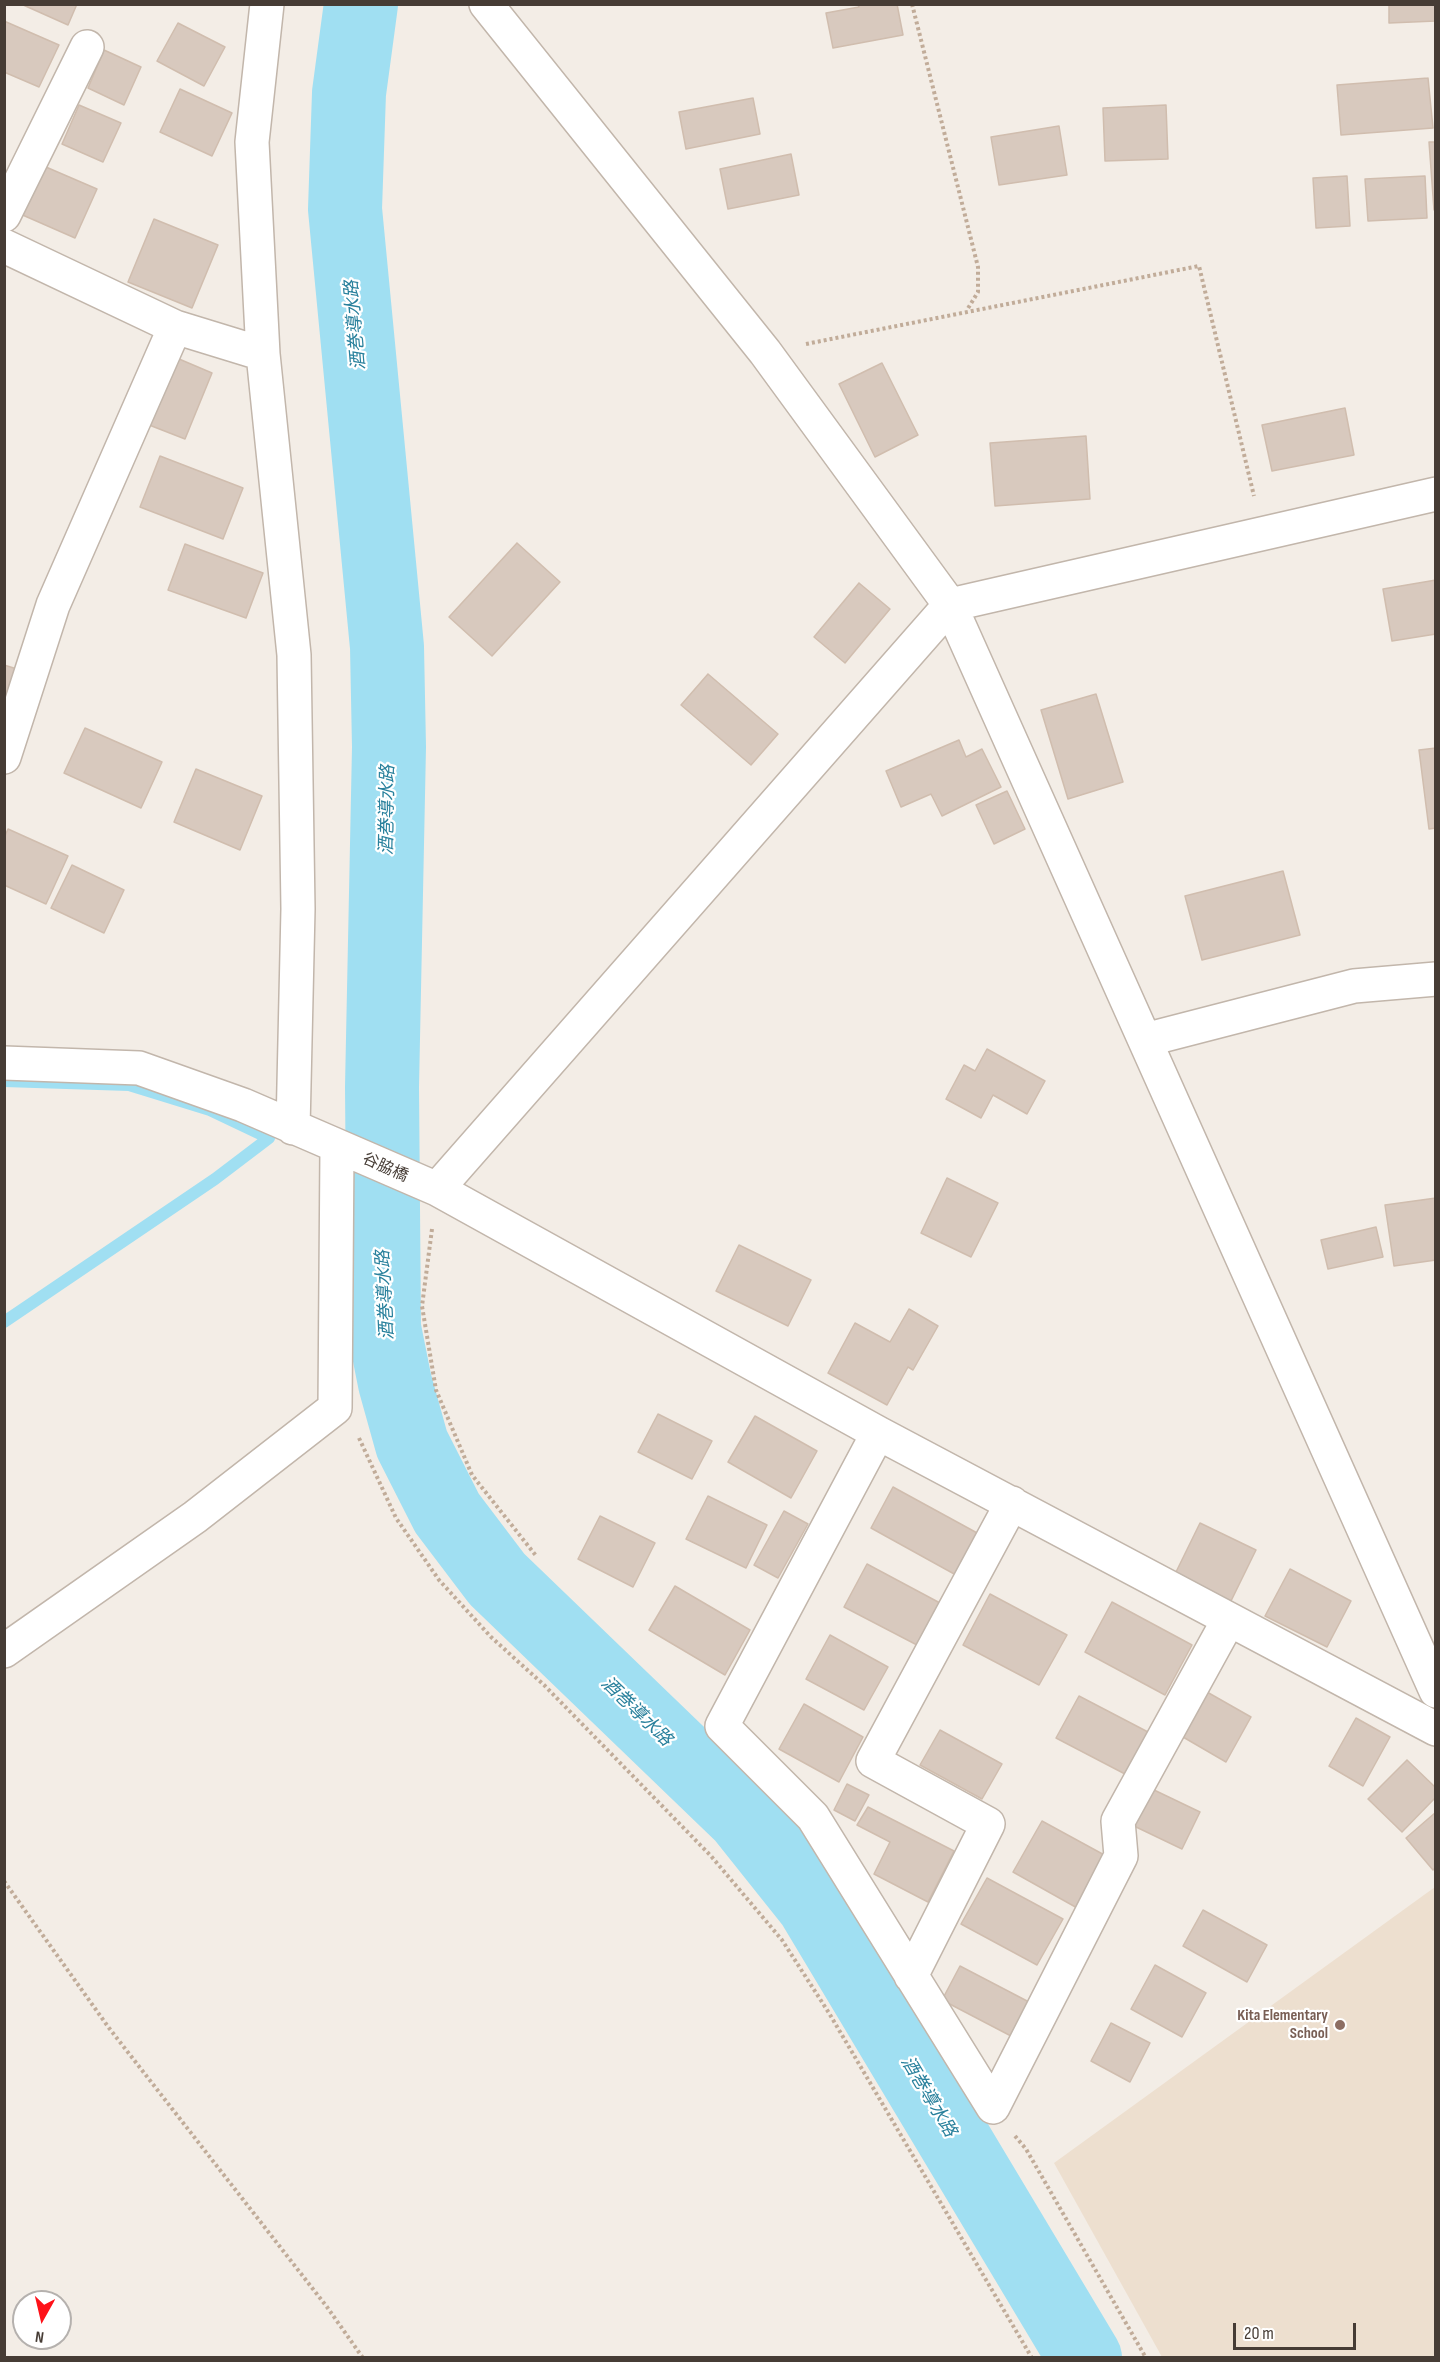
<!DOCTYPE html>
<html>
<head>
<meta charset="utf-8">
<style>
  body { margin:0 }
  #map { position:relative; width:1440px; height:2362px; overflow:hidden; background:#f3ede6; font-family:"Sofia Sans Condensed",sans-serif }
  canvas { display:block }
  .frame { position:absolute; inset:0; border:6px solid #463c35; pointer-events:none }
  .north { position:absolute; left:12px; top:2290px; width:60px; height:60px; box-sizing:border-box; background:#fff; border:2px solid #b5b1ae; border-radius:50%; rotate:188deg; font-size:16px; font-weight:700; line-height:24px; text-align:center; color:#463c35 }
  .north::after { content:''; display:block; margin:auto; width:21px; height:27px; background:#fe1219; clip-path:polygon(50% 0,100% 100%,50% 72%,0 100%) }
  .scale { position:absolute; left:1233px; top:2323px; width:123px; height:27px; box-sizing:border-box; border:3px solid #463c35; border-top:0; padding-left:8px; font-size:18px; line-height:21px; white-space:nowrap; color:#463c35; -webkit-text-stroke:4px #fff; paint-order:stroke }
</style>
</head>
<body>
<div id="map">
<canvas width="1440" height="2362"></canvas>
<div class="frame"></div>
<div class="north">N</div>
<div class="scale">20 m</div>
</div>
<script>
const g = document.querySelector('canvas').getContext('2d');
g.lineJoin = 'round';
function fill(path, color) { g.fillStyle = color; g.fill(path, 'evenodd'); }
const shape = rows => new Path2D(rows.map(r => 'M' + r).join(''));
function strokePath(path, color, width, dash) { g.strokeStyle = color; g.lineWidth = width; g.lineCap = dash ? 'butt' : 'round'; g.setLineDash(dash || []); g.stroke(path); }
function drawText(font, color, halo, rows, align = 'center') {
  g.font = font + ' "Sofia Sans Condensed","Noto Sans JP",sans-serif'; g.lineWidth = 4.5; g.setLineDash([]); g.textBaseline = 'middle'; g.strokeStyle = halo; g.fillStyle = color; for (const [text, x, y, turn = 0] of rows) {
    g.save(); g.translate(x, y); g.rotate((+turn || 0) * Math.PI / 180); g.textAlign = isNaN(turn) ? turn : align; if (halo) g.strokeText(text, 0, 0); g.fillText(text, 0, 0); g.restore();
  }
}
fill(shape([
  [1435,1887,1435,2357,1162,2357,1054,2163]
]), '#eddfcf');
strokePath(shape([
  [4,1081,129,1085,210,1110,269,1138,215,1179,4,1322]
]), '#a0dff2', 12);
strokePath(shape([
  [361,4,349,93,345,209,387,647,389,747,382,1087,384,1328,395,1383,412,1444,447,1513,497,1579,742,1815,813,1904,1085,2358]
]), '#a0dff2', 74);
const building = shape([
  [21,4,77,4,68,25,21,4],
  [858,4,897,4,903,35,833,48,826,13,859,7,858,4],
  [1389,4,1436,4,1436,21,1389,23,1389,4],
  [4,21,59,45,39,87,4,72,4,21],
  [178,23,225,47,204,86,157,61,178,23],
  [104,50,141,67,124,105,88,88,104,50],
  [1428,78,1433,128,1341,135,1337,85,1428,78],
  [180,89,232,113,212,156,160,132,180,89],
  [753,98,760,134,686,149,679,112,753,98],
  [79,105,121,123,103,162,62,144,79,105],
  [1166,105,1168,159,1105,161,1103,108,1166,105],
  [1059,126,1067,175,999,185,991,137,1059,126],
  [1429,142,1436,142,1436,210,1434,210,1429,142],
  [791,154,799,195,728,209,720,169,791,154],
  [39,164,97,189,75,238,18,213,39,164],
  [1347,176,1350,226,1316,228,1313,178,1347,176],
  [1425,176,1427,218,1368,221,1365,179,1425,176],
  [154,219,218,245,192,308,128,282,154,219],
  [172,356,212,373,185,439,144,423,172,356],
  [882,363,918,435,875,457,839,384,882,363],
  [1345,408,1354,455,1272,471,1262,425,1345,408],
  [1086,436,1090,499,995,506,990,443,1086,436],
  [160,456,243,488,223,539,140,507,160,456],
  [517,543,560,582,492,656,449,617,517,543],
  [185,544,263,573,246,618,168,590,185,544],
  [1436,580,1436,634,1392,641,1383,589,1436,580],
  [859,583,890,609,845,663,814,637,859,583],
  [4,665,17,669,4,709,4,665],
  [708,674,778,734,751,765,681,705,708,674],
  [1096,694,1123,782,1068,799,1041,710,1096,694],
  [85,728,162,762,141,808,64,773,85,728],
  [959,740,966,757,982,749,1001,787,942,816,931,794,901,807,886,771,959,740],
  [1436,748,1436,828,1429,829,1419,750,1436,748],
  [196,769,262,796,240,850,174,822,196,769],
  [1007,791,1025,829,994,844,976,805,1007,791],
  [8,829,68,856,46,904,4,885,4,838,8,829],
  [72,865,124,890,104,933,51,908,72,865],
  [1283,871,1300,935,1202,960,1185,896,1283,871],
  [987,1049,1045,1081,1027,1114,993,1095,981,1118,946,1099,964,1065,975,1071,987,1049],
  [947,1178,998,1203,971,1257,921,1233,947,1178],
  [1436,1198,1436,1260,1394,1266,1385,1205,1436,1198],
  [1376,1227,1383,1257,1328,1269,1321,1240,1376,1227],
  [739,1245,811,1280,788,1326,716,1291,739,1245],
  [909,1309,938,1326,913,1370,908,1367,887,1405,828,1373,855,1323,890,1342,909,1309],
  [658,1414,712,1441,692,1479,638,1452,658,1414],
  [755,1416,817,1451,791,1498,728,1462,755,1416],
  [893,1487,979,1534,956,1575,871,1528,893,1487],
  [708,1496,767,1525,746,1568,686,1539,708,1496],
  [784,1511,808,1524,778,1578,754,1565,784,1511],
  [600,1516,655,1543,633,1587,578,1559,600,1516],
  [1200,1523,1256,1550,1231,1601,1175,1574,1200,1523],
  [867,1564,940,1603,917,1645,844,1607,867,1564],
  [1290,1569,1351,1601,1327,1647,1265,1616,1290,1569],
  [675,1586,750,1630,725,1675,649,1630,675,1586],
  [990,1594,1067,1635,1039,1685,963,1645,990,1594],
  [1112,1602,1192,1645,1165,1695,1085,1652,1112,1602],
  [830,1635,888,1667,864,1710,806,1679,830,1635],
  [1207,1692,1251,1717,1226,1762,1183,1737,1207,1692],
  [1079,1696,1148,1732,1125,1774,1056,1738,1079,1696],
  [804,1704,863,1737,839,1782,779,1749,804,1704],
  [1356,1718,1390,1737,1363,1786,1329,1766,1356,1718],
  [940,1730,1002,1764,982,1799,920,1765,940,1730],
  [1407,1760,1436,1788,1436,1797,1402,1832,1368,1799,1407,1760],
  [847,1784,869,1795,855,1821,834,1810,847,1784],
  [1152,1789,1200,1812,1182,1849,1134,1826,1152,1789],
  [868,1807,954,1851,928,1902,874,1874,890,1842,857,1825,868,1807],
  [1436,1812,1436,1867,1433,1870,1406,1838,1436,1812],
  [1042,1821,1108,1857,1079,1909,1013,1872,1042,1821],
  [987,1878,1063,1919,1037,1965,961,1924,987,1878],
  [1203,1910,1267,1945,1247,1982,1183,1946,1203,1910],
  [1155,1965,1206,1993,1182,2037,1131,2009,1155,1965],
  [960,1966,1029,2002,1011,2036,942,2000,960,1966],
  [1111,2023,1150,2043,1130,2082,1091,2061,1111,2023]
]);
fill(building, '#d8c9be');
strokePath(building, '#d0bdae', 1.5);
const minor = shape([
  [267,4,252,142,263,354,294,655,298,909,293,1128],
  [486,4,765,352,950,605,1436,1691],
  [4,215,87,47],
  [4,246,175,327,263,354],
  [4,757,53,605,175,327],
  [1145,1040,1354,986,1436,979],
  [4,1063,139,1068,243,1105,437,1189,878,1433,1436,1729],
  [437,1189,950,605,1436,494],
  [878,1433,722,1726,813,1817,993,2107,1121,1856,1118,1821,1228,1621],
  [4,1651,195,1517,335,1408,337,1148],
  [911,1976,988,1824,873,1761,1012,1503]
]);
strokePath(minor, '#c2b6ab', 36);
strokePath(shape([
  [912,4,978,267,978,292,967,310],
  [806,344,1199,266,1254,496],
  [432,1229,422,1306,436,1390,472,1475,537,1557],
  [359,1438,396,1518,439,1580,491,1637,544,1685,711,1856,782,1940,829,2013,1032,2358],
  [4,1881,109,2028,327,2307,363,2358],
  [1015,2136,1026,2149,1146,2358]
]), '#c1ac99', 4, [3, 3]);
strokePath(minor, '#fff', 33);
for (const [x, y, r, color] of [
  [1340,2025,6,"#8d6e63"]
]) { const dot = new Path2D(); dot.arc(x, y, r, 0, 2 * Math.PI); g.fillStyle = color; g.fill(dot); strokePath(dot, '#fff', 2); }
drawText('16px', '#463c35', '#fff', [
  ["谷脇橋",385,1168,24]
]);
drawText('bold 16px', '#785e54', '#fff', [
  ["Kita Elementary",1328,2016],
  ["School",1328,2034]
], 'right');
drawText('italic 18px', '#28809c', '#fff', [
  ["酒巻導水路",356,325,-95],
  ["酒巻導水路",388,810,-89],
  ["酒巻導水路",386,1295,-93],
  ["酒巻導水路",636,1712,44],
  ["酒巻導水路",928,2097,59]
]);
</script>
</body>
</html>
